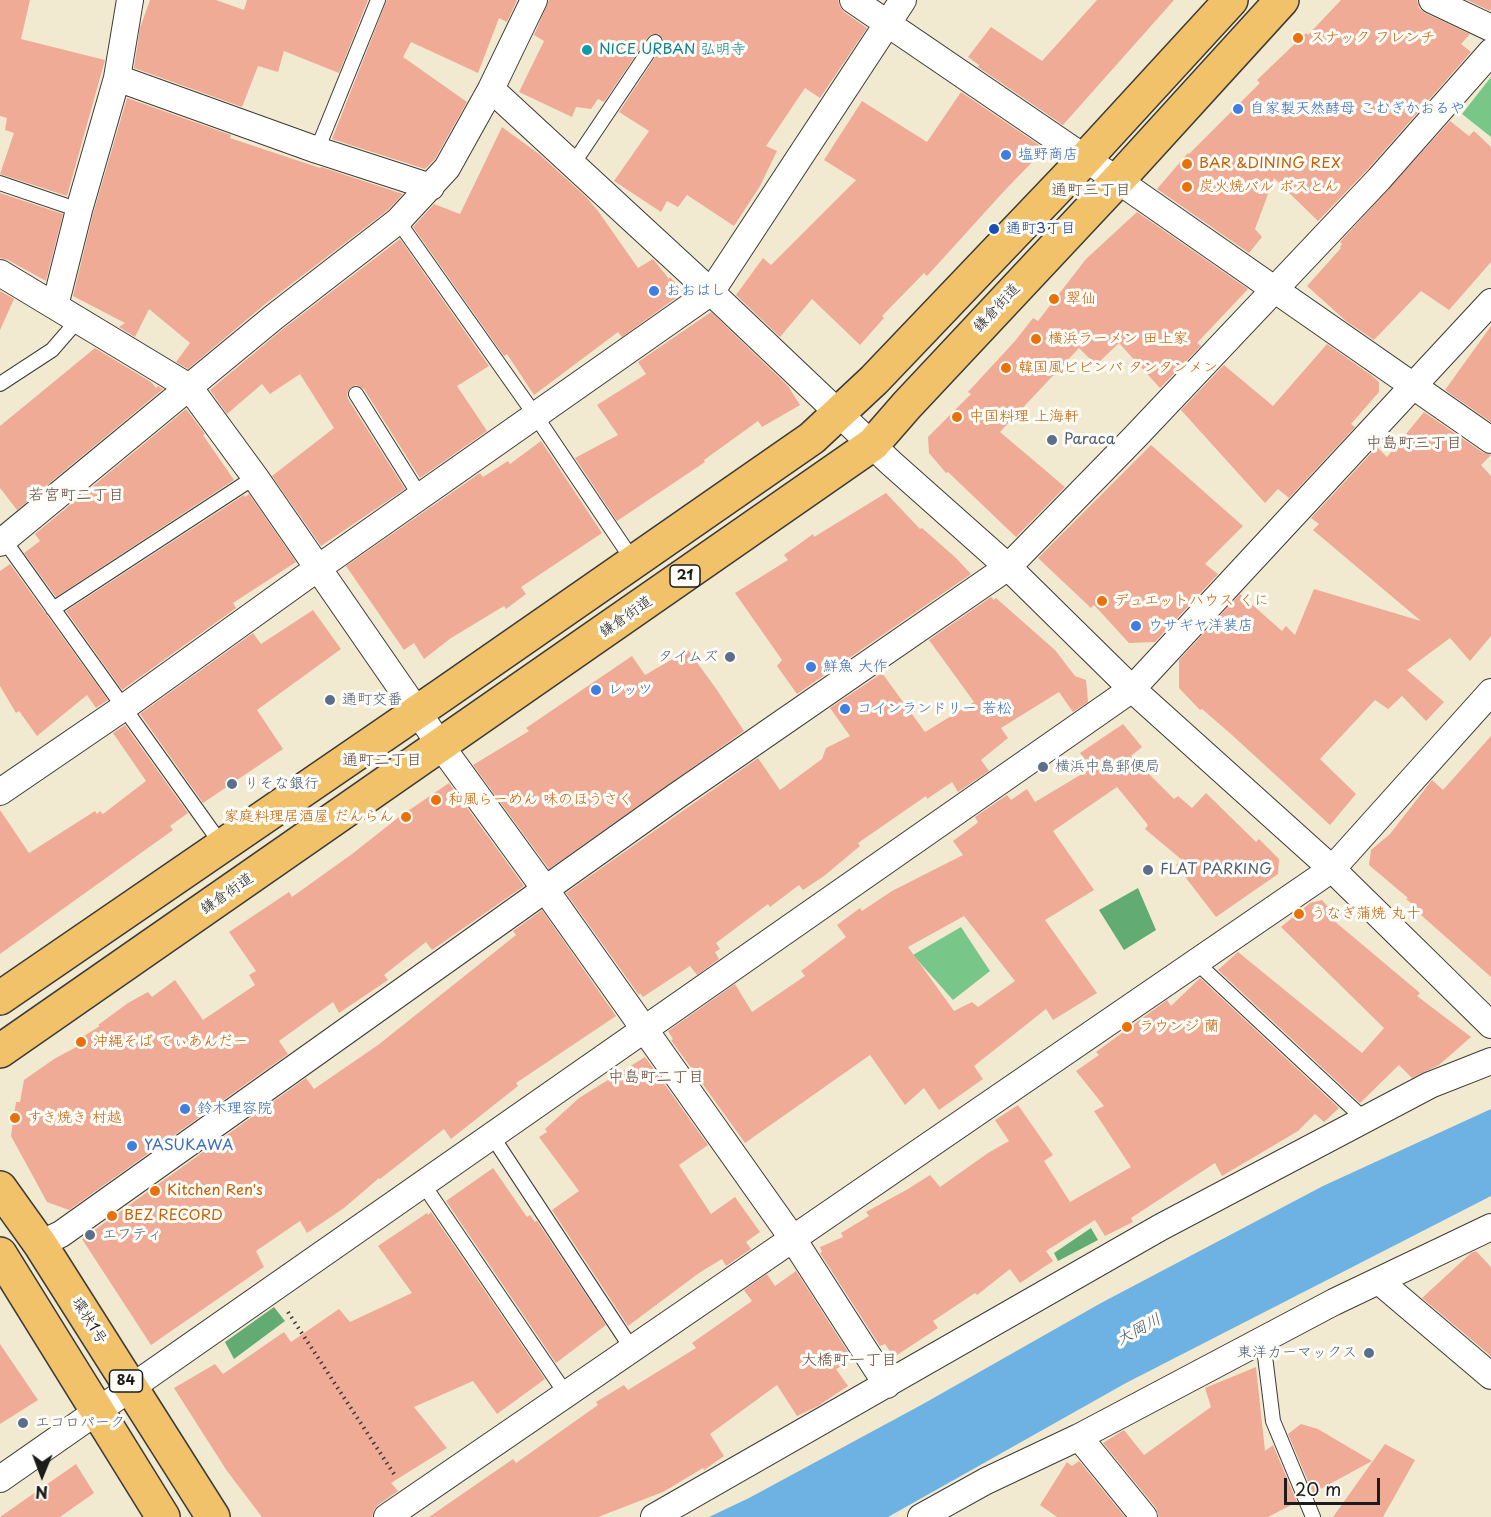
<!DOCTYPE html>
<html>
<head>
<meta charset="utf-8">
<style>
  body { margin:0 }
  #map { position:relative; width:1491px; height:1517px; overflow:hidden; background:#f1ead1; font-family:"Playpen Sans",sans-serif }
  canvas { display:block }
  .north { position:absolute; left:12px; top:1445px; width:60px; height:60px; -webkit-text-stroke:4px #fdfcf7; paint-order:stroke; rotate:181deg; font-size:16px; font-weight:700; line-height:24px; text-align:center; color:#1c1c1c }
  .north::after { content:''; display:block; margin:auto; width:21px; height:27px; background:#1c1c1c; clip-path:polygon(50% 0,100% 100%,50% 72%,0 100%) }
  .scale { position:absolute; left:1284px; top:1478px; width:96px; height:27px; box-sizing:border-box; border:3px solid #1c1c1c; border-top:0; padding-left:8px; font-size:18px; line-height:21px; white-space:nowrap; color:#1c1c1c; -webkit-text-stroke:4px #fdfcf7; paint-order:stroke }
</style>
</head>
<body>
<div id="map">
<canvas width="1491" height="1517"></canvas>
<div class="north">N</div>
<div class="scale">20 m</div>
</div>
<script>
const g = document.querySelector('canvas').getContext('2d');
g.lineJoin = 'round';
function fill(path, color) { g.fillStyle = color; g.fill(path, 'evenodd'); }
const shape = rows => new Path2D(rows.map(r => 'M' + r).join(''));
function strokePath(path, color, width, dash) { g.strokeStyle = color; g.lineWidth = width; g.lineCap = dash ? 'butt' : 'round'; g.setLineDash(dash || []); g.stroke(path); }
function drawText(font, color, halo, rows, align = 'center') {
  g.font = font + ' "Playpen Sans","Klee One",sans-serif'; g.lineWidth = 6; g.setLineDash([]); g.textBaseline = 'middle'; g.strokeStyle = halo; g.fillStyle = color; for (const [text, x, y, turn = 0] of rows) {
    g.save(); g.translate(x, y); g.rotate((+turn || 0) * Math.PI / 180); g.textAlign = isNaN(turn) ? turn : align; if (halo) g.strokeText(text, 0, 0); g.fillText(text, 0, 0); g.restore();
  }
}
fill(shape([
  [1491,77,1491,137,1462,114],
  [961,927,990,971,953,1000,913,955]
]), '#78c788');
fill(shape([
  [1138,888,1156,930,1124,950,1099,910],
  [1091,1228,1098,1240,1058,1261,1054,1253],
  [274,1307,285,1321,234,1359,225,1342]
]), '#62ac74');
fill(shape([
  [1491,1109,1491,1196,1126,1383,888,1517,709,1517,749,1498,923,1404,1101,1303,1323,1186]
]), '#6eb2e4');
fill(shape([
  [0,0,30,0,21,39,105,60,67,196,0,174,14,133,5,130,7,118,0,116],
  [150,0,216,0,244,10,247,0,368,0,339,73,284,51,278,72,258,66,242,107,134,68,140,28],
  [387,0,517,0,507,22,499,18,478,73,411,42,403,57,467,102,435,159,425,169,332,139],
  [549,0,838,0,840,7,844,12,867,28,820,98,805,88,766,146,777,151,760,186,734,226,687,195,678,207,667,201,661,212,614,181,649,131,619,112,662,47,663,39,659,34,652,34,648,37,604,102,598,99,591,109,576,107,572,117,519,92,544,41,534,35],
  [1097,0,1174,0,1063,125,978,67,979,65,968,57,991,27,1042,61],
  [1341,0,1417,0,1419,8,1425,13,1470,34,1461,44,1471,52,1368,169,1318,221,1274,178,1255,229,1262,237,1249,253,1157,189,1188,153,1189,154,1260,83,1257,80,1306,33,1308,35],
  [1467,0,1491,0,1491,9,1490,11],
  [961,92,1045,149,1006,189,927,276,924,273,882,316,884,318,860,345,812,299,780,337,736,295,763,258,771,265,856,180,824,160,862,101,927,142],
  [127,98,231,135,230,138,320,168,321,167,403,194,388,210,264,305,188,369,176,362,190,343,149,309,135,337,119,327,125,323,73,296,93,214],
  [1450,121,1469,136,1474,131,1491,147,1491,262,1449,310,1421,291,1374,340,1346,321,1307,286,1341,248,1340,247,1342,244,1340,242],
  [502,127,539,154,586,197,598,211,638,268,653,259,669,279,670,277,684,292,622,337,618,332,534,395,507,354,504,356,413,227,434,204,460,214],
  [0,193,63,214,46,281,8,260,0,258],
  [1137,212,1248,289,1197,343,1201,346,1160,388,1119,343,1096,365,1079,348,1000,432,1065,487,1016,537,948,472,946,473,929,453,928,437,971,394,968,392,1015,341,1033,318,1038,321,1086,259],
  [400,239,489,366,457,386,487,431,420,478,364,389,356,385,351,387,347,394,348,399,405,489,321,546,272,476,334,428,300,374,270,394,262,384,227,414,210,390,283,329],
  [0,291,14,299,0,330],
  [711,312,788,386,800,405,762,427,758,421,704,460,705,462,617,521,575,458,618,435,597,405,646,374,638,362],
  [1491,326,1491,422,1445,390],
  [1327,344,1371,375,1379,382,1379,392,1351,424,1355,427,1289,498,1278,489,1265,503,1181,410,1224,365,1273,406],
  [95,348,151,382,156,388,158,386,163,389,17,510,0,488,0,426],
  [186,409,205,434,203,435,234,480,56,597,24,553,40,541,35,534],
  [1424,412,1482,452,1491,455,1481,465,1491,476,1491,636,1470,661,1450,638,1407,670,1444,702,1426,721,1402,696,1388,709,1375,700,1320,759,1356,794,1330,825,1232,735,1202,709,1200,710,1179,688,1179,660,1240,594,1282,631,1286,626,1295,635,1314,589,1421,621,1313,530,1319,524,1311,518,1377,447,1387,457],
  [541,441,602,533,521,587,526,594,506,609,504,606,451,638,424,659,414,643,404,650,346,566,480,473,483,477,508,461,510,464],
  [1151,445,1243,526,1205,564,1218,574,1155,642,1129,643,1094,605,1091,608,1038,558],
  [886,493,920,529,922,528,956,558,971,574,797,694,777,666,782,660,735,593,788,560,784,555,813,534,814,537],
  [249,494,296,562,233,603,236,608,122,690,66,611,244,495,245,497],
  [10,564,108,700,96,708,87,695,37,736,19,711,16,713,0,686,0,571],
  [991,597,994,600,996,598,1055,650,1075,676,1086,680,1088,702,1073,712,1059,692,1001,728,1008,738,981,760,989,771,958,792,952,782,927,799,926,796,858,843,860,846,824,876,803,890,799,885,770,907,768,904,716,943,720,949,715,952,719,959,697,975,690,966,643,997,640,993,639,995,566,893,758,758,780,790,822,759,826,748,850,736,830,708,882,673,925,732,974,702,929,640],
  [313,610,341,649,257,710,283,749,203,803,140,714,253,633,261,644],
  [688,650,717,690,744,731,549,869,473,765,529,731,526,728,632,656,645,675],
  [1123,724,1142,747,1131,756,1174,799,1178,796,1192,808,1206,793,1256,842,1259,839,1279,859,1278,874,1216,917,1176,865,1182,860,1145,829,1148,825,1117,787,1053,831,1094,890,1045,920,1097,993,1053,1020,1046,1009,974,1066,983,1079,939,1110,924,1088,905,1105,870,1055,745,1143,671,1040,673,1039,668,1031,735,984,752,1012,805,976,801,971,846,937,837,925,860,908,862,911,892,891,963,855,953,841,976,824,978,822,975,817,1007,795,1011,800,1027,789,1035,802,1092,768,1080,753],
  [964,916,1015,981,978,1007,972,1002,954,1011,908,947],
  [125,725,188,813,170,826,173,830,0,954,0,810,29,853,95,811,97,814,100,811,103,814,146,781,113,733],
  [1491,736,1491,977,1421,915,1423,912,1406,899,1408,898,1369,865,1371,850,1390,834,1432,780,1443,790],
  [449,783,524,886,432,950,426,942,384,975,388,980,339,1013,333,1002,279,1041,288,1054,69,1210,47,1202,11,1136,16,1102,20,1102,24,1080,54,1059,82,1044,79,1039,100,1026,98,1025,128,1003,148,992,152,997,175,980,203,1020,255,985,249,975,256,971,229,932,289,892,292,897,352,854,399,817],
  [1322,900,1336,916,1333,920,1420,993,1417,996,1471,1037,1439,1065,1412,1078,1399,1065,1360,1103,1218,970,1238,952,1362,1053,1384,1028,1281,927,1310,903],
  [542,910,616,1016,516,1083,518,1086,451,1139,444,1129,380,1179,379,1178,344,1208,307,1233,300,1221,256,1251,264,1267,151,1345,82,1239,306,1078,314,1089,378,1045,516,935,513,931],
  [1200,978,1339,1108,1324,1122,1315,1114,1298,1131,1222,1176,1215,1163,1131,1218,1133,1222,1105,1236,1095,1220,1046,1251,1053,1261,1020,1283,1010,1269,977,1295,975,1293,933,1321,938,1328,894,1357,885,1344,880,1346,820,1253,822,1252,820,1247,843,1237,841,1233,869,1216,866,1212,908,1189,930,1175,940,1187,988,1153,1009,1141,995,1120,1018,1105,1053,1155,1044,1161,1070,1202,1131,1167,1094,1111,1104,1106,1076,1071,1099,1055,1096,1052,1167,1000,1171,1006],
  [645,1057,708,1145,679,1165,711,1214,735,1197,760,1232,746,1242,751,1249,726,1266,722,1259,699,1273,628,1326,552,1210,579,1191,539,1137,547,1132,545,1129,579,1098],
  [493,1168,527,1217,530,1215,535,1222,537,1221,606,1325,556,1363,446,1201],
  [431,1212,545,1379,497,1414,473,1381,414,1407,447,1448,391,1483,398,1491,378,1505,374,1510,372,1517,262,1517,227,1471,174,1388,215,1364,223,1374,284,1332,291,1342,339,1309,350,1322,412,1293,378,1246,427,1213,428,1215],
  [1476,1251,1491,1267,1491,1356,1422,1298,1471,1253],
  [796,1271,853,1360,836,1369,848,1386,818,1406,797,1416,777,1385,710,1434,724,1456,704,1470,703,1468,663,1492,598,1517,429,1517,513,1459,516,1463,598,1405,596,1402,624,1385,628,1390,696,1348,692,1343,752,1301,744,1290,767,1274,775,1286],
  [0,1344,38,1400,0,1424],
  [1256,1367,1265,1451,1273,1445,1297,1502,1268,1517,1159,1517,1156,1508,1103,1443,1124,1430,1144,1455,1211,1407,1205,1388],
  [1301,1424,1318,1429,1372,1461,1313,1493,1288,1434],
  [1385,1444,1415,1460,1383,1517,1333,1517],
  [1079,1461,1125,1517,1057,1517,1040,1505,1067,1462,1072,1466],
  [76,1464,94,1493,60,1517,0,1517]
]), '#efab95');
const service = shape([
  [317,150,378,0],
  [573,164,655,42],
  [0,183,79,210],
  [398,221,535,415,634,562],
  [0,384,52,350,78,320],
  [356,394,420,496],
  [2,537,222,845],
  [53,609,255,477],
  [1196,962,1364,1119],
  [492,1136,632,1349],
  [423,1184,566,1394],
  [1263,1340,1273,1421,1313,1517]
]);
const minor = shape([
  [853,0,1136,193,1491,440],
  [1432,0,1491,28],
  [117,78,317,150,431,187],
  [491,89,711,292,891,463,1008,567,1132,689,1332,869,1491,1025],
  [0,273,189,387,255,477,441,746,545,889,793,1239,887,1385],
  [55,306,79,210,117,78,130,0],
  [0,543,274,317,398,221,447,168,491,89,534,0],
  [0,792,123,708,318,568,711,292,903,0],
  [40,1244,61,1234,675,797,1008,567,1135,437,1379,179,1491,52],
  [1379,1281,1491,1376],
  [1079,1437,1144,1517],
  [0,1479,1132,689,1491,302],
  [387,1517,1332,869,1491,692],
  [654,1517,1161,1227,1430,1085,1491,1061],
  [921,1517,986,1481,1079,1437,1334,1302,1491,1227]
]);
const primary = shape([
  [0,998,442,695,812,438,874,380,1085,159,1231,0],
  [0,1051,873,444,907,405,1117,181,1282,0],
  [0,1188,40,1244,213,1517],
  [0,1254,163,1517]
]);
strokePath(service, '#3c3b37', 16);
strokePath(minor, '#3c3b37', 28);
strokePath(primary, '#3c3b37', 36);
strokePath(shape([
  [288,1312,396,1477]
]), '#3c3b37', 4, [1.5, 4.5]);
strokePath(service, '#fff', 14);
strokePath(minor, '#fff', 26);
strokePath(primary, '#f2c26a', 33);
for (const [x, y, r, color] of [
  [1298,38,6,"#e8710a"],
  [587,50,6,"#0f9aa8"],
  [1238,109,6,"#3f7fe0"],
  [1006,155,6,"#3f7fe0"],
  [1187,164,6,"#e8710a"],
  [1187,187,6,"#e8710a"],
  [994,229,6,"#1a4fb4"],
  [654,291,6,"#3f7fe0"],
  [1054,299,6,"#e8710a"],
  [1036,339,6,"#e8710a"],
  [1006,368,6,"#e8710a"],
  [957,417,6,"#e8710a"],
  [1052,440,6,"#5c6f8a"],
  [1102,601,6,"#e8710a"],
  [1136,626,6,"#3f7fe0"],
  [730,657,6,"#5c6f8a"],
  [811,667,6,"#3f7fe0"],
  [596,690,6,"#3f7fe0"],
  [330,700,6,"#5c6f8a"],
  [845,709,6,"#3f7fe0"],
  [1043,767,6,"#5c6f8a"],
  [232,784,6,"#5c6f8a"],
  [436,800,6,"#e8710a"],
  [406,817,6,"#e8710a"],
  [1148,870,6,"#5c6f8a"],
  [1299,914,6,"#e8710a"],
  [1127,1027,6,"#e8710a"],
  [81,1042,6,"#e8710a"],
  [185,1109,6,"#3f7fe0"],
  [15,1118,6,"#e8710a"],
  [132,1146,6,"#3f7fe0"],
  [155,1191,6,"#e8710a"],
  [112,1216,6,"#e8710a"],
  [90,1235,6,"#5c6f8a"],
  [1369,1353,6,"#5c6f8a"],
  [23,1423,6,"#5c6f8a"]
]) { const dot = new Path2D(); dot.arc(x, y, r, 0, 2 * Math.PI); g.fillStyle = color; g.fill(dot); strokePath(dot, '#fdfcf7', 2); }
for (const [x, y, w] of [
  [685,576,30],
  [126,1381,33]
]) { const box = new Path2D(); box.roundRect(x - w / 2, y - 11, w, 22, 4.5); g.fillStyle = '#fdfcf7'; g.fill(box); strokePath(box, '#1c1c1c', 1.5); }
drawText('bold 14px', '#1c1c1c', null, [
  ["21",685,576],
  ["84",126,1381]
]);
drawText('15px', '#c56008', '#fdfcf7', [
  ["スナック フレンチ",1310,38],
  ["BAR &DINING REX",1199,164],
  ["炭火焼バル ボスとん",1199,187],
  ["翠仙",1066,299],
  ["横浜ラーメン 田上家",1048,339],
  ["韓国風ビビンバ タンタンメン",1018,368],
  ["中国料理 上海軒",969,417],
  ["デュエットハウス くに",1114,601],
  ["和風らーめん 味のほうさく",448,800],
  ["家庭料理居酒屋 だんらん",394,817,"right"],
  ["うなぎ蒲焼 丸十",1311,914],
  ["ラウンジ 蘭",1139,1027],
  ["沖縄そば てぃあんだー",93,1042],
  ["すき焼き 村越",27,1118],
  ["Kitchen Ren's",167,1191],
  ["BEZ RECORD",124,1216]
], 'left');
drawText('15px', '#0d838f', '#fdfcf7', [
  ["NICE URBAN 弘明寺",599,50]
], 'left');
drawText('15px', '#366cbe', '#fdfcf7', [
  ["自家製天然酵母 こむぎかおるや",1250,109],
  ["塩野商店",1018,155],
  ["おおはし",666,291],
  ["ウサギヤ洋装店",1148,626],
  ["鮮魚 大作",823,667],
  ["レッツ",608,690],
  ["コインランドリー 若松",857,709],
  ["鈴木理容院",197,1109],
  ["YASUKAWA",144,1146]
], 'left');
drawText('15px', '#164399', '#fdfcf7', [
  ["通町3丁目",1006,229]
], 'left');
drawText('15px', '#1c1c1c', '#fdfcf7', [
  ["鎌倉街道",997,308,-47],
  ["鎌倉街道",626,617,-35],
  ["鎌倉街道",227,894,-35],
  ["環状1号",89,1321,58]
]);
drawText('15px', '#4e5e75', '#fdfcf7', [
  ["Paraca",1064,440],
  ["タイムズ",718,657,"right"],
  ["通町交番",342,700],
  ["横浜中島郵便局",1055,767],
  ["りそな銀行",244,784],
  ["FLAT PARKING",1160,870],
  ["エフティ",102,1235],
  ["東洋カーマックス",1357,1353,"right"],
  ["エコロパーク",35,1423]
], 'left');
drawText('16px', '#664e46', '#fdfcf7', [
  ["通町三丁目",1091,191],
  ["中島町三丁目",1414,444],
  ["若宮町二丁目",76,496],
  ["通町二丁目",382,761],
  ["中島町二丁目",656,1078],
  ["大橋町一丁目",849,1361]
]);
drawText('italic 16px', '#3d586c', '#fdfcf7', [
  ["大岡川",1139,1330,-28]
]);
</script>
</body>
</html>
